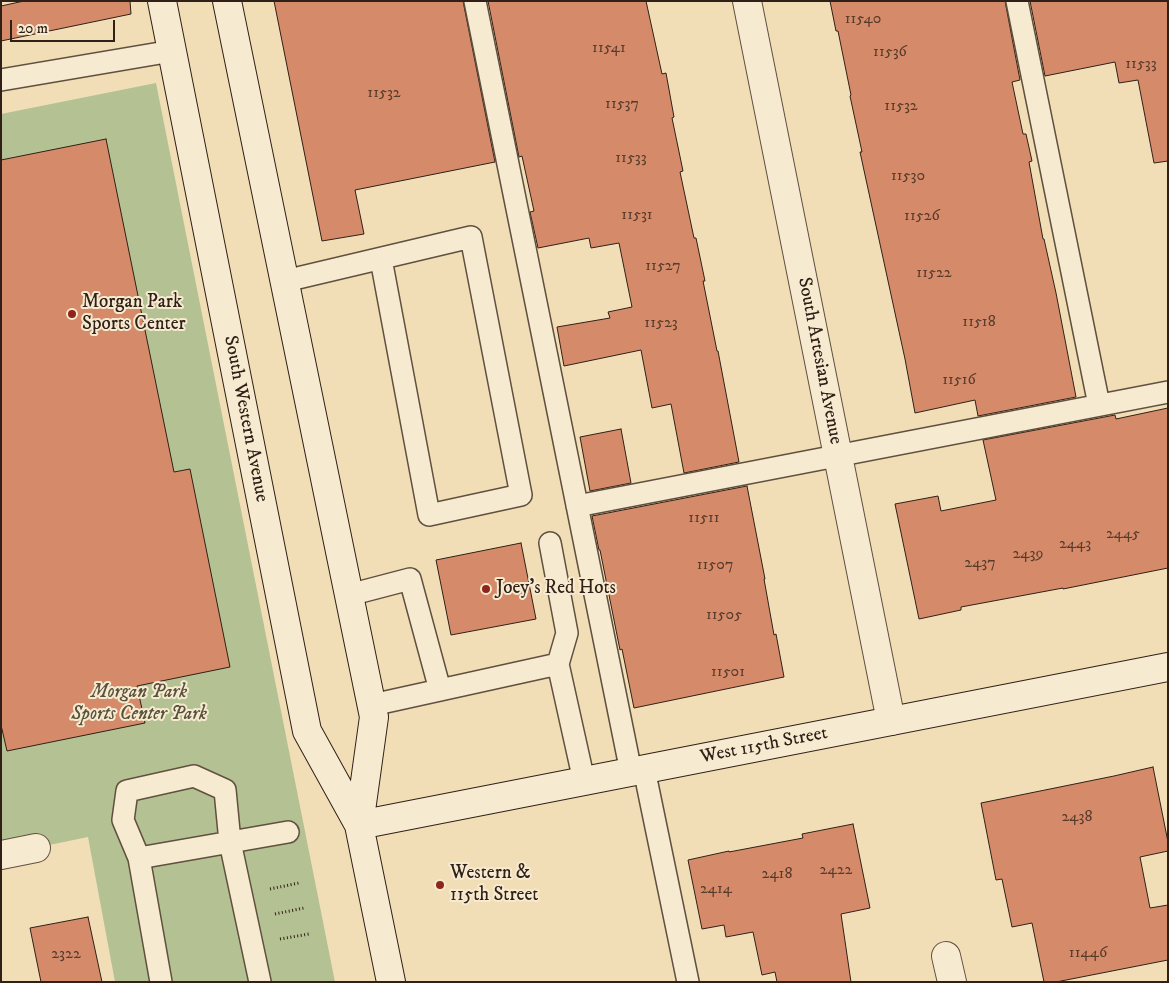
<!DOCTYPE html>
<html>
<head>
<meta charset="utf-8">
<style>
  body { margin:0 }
  #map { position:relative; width:1169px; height:983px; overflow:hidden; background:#f1deb7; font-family:"IM FELL DW Pica",serif }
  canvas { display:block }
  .frame { position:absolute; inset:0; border:2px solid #302017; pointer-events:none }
  .scale { position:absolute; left:10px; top:20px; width:105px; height:22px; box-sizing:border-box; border:2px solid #302017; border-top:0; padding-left:6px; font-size:15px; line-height:18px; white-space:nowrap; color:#302017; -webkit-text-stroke:4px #f6ead0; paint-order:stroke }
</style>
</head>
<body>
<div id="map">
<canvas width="1169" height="983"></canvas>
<div class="frame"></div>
<div class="scale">20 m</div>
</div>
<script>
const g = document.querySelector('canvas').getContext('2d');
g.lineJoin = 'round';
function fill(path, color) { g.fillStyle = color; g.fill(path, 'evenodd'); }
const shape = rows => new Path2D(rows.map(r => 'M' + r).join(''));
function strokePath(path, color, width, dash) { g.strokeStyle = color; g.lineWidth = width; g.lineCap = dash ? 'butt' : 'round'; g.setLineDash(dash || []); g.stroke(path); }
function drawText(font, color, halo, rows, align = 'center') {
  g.font = font + ' "IM FELL DW Pica",serif'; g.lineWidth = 4; g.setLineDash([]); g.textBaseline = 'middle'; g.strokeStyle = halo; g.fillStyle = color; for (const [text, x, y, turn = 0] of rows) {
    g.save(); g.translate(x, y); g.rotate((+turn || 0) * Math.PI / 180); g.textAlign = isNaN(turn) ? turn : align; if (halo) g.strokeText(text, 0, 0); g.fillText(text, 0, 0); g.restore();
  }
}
fill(shape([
  [156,83,335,982,115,982,88,837,1,855,1,114]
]), '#b4c293');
const building = shape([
  [24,1,130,1,131,14,1,41,1,6,24,1],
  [274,1,463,1,495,162,355,190,364,234,322,241,274,1],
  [488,1,646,1,662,74,666,73,674,117,672,118,683,171,680,172,694,238,696,238,705,281,703,281,717,351,718,351,739,462,684,473,671,404,652,408,641,350,564,366,557,327,610,318,608,312,632,307,619,243,591,248,589,238,538,248,530,212,534,211,522,156,519,157,488,1],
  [830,1,1005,1,1020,80,1012,82,1023,134,1026,134,1032,161,1029,162,1043,239,1044,239,1056,293,1076,397,978,416,975,400,915,413,905,359,860,152,862,152,850,96,851,95,838,31,836,31,830,1],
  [1030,1,1168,1,1168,161,1154,163,1138,80,1119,83,1115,62,1045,76,1030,1],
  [106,139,174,472,190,469,230,667,137,686,145,723,7,751,1,725,1,160,106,139],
  [1168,408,1168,568,1063,589,1063,588,961,607,961,610,919,619,895,504,938,496,941,511,996,500,983,440,1115,415,1116,419,1168,408],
  [621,429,631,483,590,491,580,437,621,429],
  [747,486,765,579,764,579,774,635,776,634,784,677,634,708,622,649,620,650,600,550,599,550,592,516,747,486],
  [521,543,536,619,451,635,436,560,521,543],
  [1153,767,1168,842,1168,851,1140,857,1150,908,1168,905,1168,960,1056,982,1044,982,1032,923,1012,927,1002,879,996,880,981,803,1114,776,1153,767],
  [853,824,870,908,841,914,851,982,777,982,775,972,762,975,753,932,726,937,724,925,702,929,688,860,729,851,729,852,803,838,802,834,853,824],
  [88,917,102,982,41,982,30,928,88,917]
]);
fill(building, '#d58b6a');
strokePath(building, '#302017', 1);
const lane = shape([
  [475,1,631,772],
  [1017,1,1099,405],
  [1,80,172,51],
  [285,281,471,237,521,495,429,515,381,259],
  [577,506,1168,392],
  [550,543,567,633,558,664],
  [349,595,410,579,440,690],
  [372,705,558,664,584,781],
  [644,769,688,982],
  [139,858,123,820,127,791,194,776,225,790,230,842,260,982],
  [161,982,139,858,288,832]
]);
const street = shape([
  [747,1,891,721],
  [1,855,36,848],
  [946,956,952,982]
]);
const secondary = shape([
  [162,1,307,731,359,825,391,982],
  [227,1,374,717,359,825],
  [359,825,1168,667]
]);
strokePath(lane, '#60503f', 24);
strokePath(street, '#60503f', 30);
strokePath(secondary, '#302017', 30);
strokePath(shape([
  [270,889,299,883],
  [275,914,304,908],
  [280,939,309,934]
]), '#302017', 3, [1, 2.5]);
strokePath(lane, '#f6ead0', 21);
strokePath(street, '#f6ead0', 28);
strokePath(secondary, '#f6ead0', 28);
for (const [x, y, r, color] of [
  [72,314,5,"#8f2418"],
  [486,589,5,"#8f2418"],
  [440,885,5,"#8f2418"]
]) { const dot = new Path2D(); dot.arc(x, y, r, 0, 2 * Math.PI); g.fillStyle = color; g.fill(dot); strokePath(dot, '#f6ead0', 2); }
drawText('16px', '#593b2c', null, [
  ["11540",863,20],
  ["11541",609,49],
  ["11536",890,53],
  ["11533",1141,65],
  ["11532",384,94],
  ["11537",622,105],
  ["11532",901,107],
  ["11533",631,159],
  ["11530",908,177],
  ["11531",637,216],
  ["11526",922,217],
  ["11527",663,267],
  ["11522",934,274],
  ["11518",979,323],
  ["11523",661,324],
  ["11516",959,381],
  ["11511",704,519],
  ["2445",1123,535],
  ["2443",1075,545],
  ["2439",1028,555],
  ["2437",980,564],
  ["11507",715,566],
  ["11505",724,616],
  ["11501",728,673],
  ["2438",1077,818],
  ["2422",836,871],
  ["2418",777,875],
  ["2414",716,890],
  ["11446",1088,954],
  ["2322",66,955]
]);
drawText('19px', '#302017', '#f6ead0', [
  ["Morgan Park",82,303],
  ["Sports Center",82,325],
  ["Joey's Red Hots",496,589],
  ["Western &",450,874],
  ["115th Street",450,896]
], 'left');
drawText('19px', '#302017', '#f6ead0', [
  ["South Artesian Avenue",819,361,79],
  ["South Western Avenue",245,419,79],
  ["West 115th Street",764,746,-11]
]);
drawText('italic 19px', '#58513c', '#f6ead0', [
  ["Morgan Park",139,693],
  ["Sports Center Park",139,715]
]);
</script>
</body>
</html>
